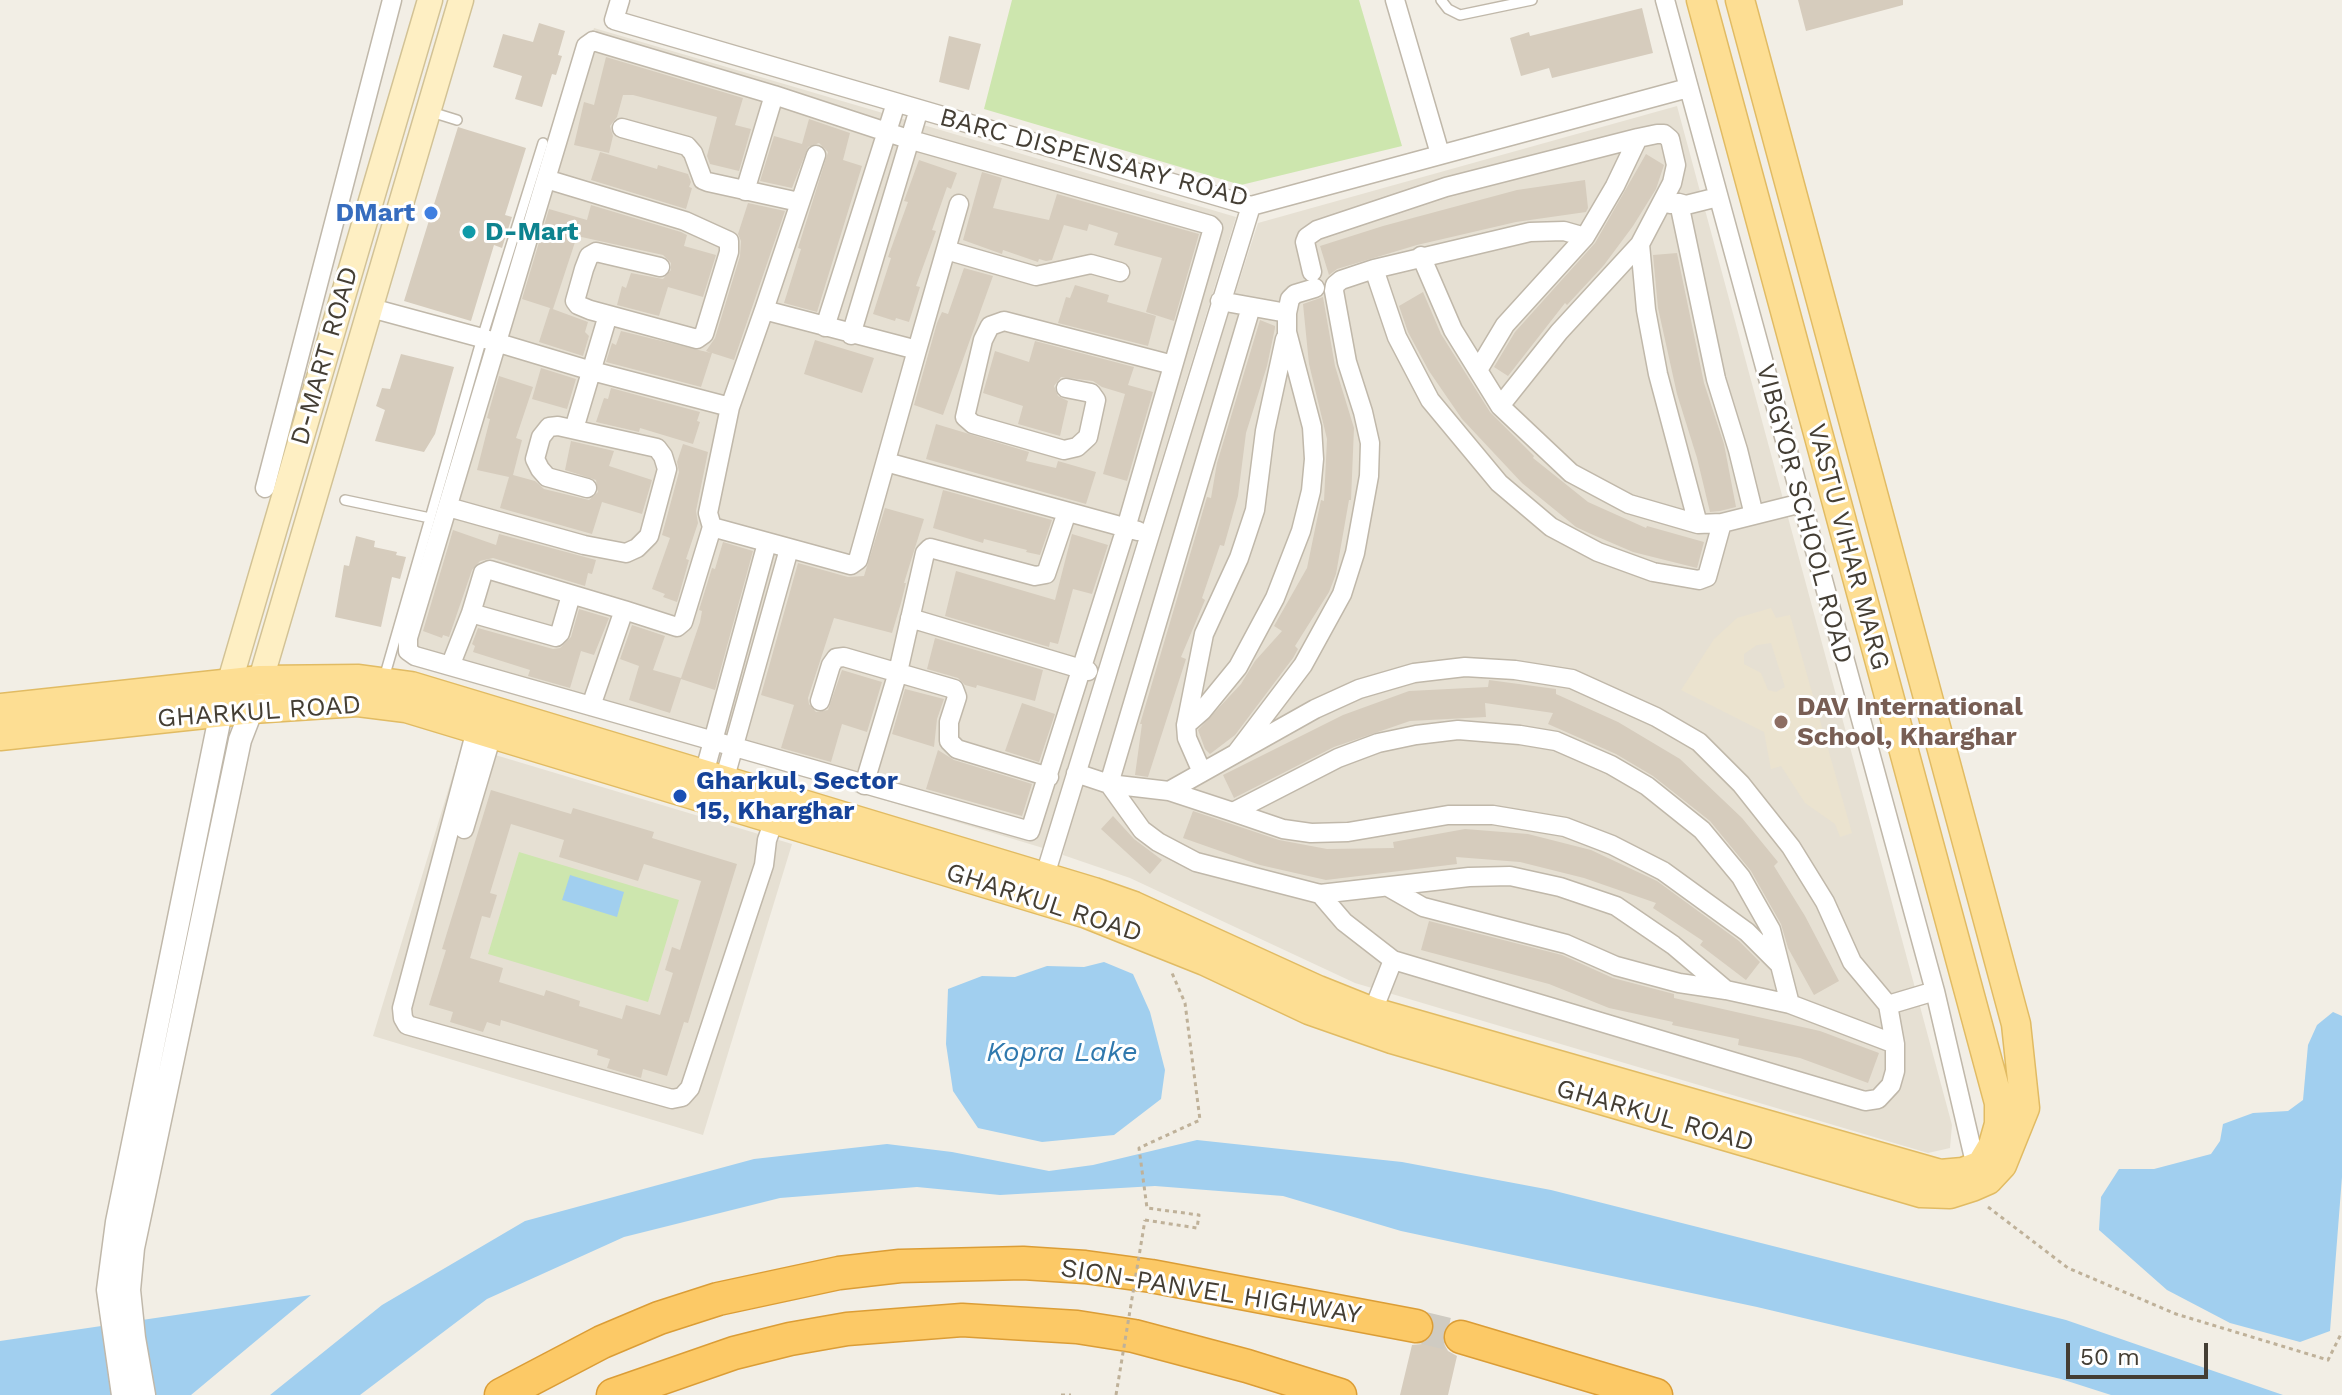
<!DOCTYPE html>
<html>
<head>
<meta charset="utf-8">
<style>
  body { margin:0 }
  #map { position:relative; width:2342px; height:1395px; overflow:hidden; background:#f2eee5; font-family:"Work Sans",sans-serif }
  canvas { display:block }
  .scale { position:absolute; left:2066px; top:1343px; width:142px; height:36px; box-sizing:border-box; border:4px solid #443e34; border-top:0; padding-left:10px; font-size:24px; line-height:28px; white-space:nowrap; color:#443e34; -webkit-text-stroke:6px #fff; paint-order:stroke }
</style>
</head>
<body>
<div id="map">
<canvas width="2342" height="1395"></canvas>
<div class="scale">50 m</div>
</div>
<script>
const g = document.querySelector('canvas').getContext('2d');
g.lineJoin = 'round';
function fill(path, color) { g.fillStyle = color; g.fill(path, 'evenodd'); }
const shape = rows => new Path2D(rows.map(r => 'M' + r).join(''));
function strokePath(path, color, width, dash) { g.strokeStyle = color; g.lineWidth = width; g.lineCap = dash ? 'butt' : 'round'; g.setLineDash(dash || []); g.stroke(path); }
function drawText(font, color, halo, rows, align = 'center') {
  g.font = font + ' "Work Sans",sans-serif'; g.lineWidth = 6; g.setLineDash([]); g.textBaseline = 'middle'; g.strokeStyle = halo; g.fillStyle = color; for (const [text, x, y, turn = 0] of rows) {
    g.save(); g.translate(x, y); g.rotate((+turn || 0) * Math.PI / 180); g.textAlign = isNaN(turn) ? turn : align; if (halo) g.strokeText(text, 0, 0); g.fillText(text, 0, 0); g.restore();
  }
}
fill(shape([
  [594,28,1236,217,1043,848,409,657],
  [1677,106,1952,1125,1950,1148,1928,1153,1355,983,1130,878,1063,855,1079,774,1258,223],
  [462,745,792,844,703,1135,373,1036]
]), '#e6e0d3');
fill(shape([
  [1771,608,1776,618,1790,615,1852,833,1840,837,1835,824,1805,803,1781,766,1771,769,1764,732,1681,690,1714,639,1737,618],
  [1771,643,1785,687,1776,692,1768,690,1761,673,1744,664,1744,654,1757,645]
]), '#ebe3cf');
fill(shape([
  [1012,0,1359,0,1402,146,1241,185,984,109],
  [519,852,679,900,648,1002,488,954]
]), '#cde6ae');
fill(shape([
  [570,875,624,892,617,917,562,900],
  [1104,962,1133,974,1150,1012,1165,1070,1161,1099,1114,1135,1042,1142,978,1128,953,1091,946,1044,948,989,982,976,1015,977,1047,966,1084,967],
  [2333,1012,2342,1016,2342,1177,2330,1331,2300,1342,2230,1323,2167,1290,2099,1230,2101,1197,2119,1169,2154,1169,2211,1154,2220,1141,2223,1124,2253,1113,2288,1111,2303,1100,2308,1045,2317,1025],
  [1197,1140,1402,1162,1551,1190,2066,1320,2283,1395,2111,1395,2061,1379,1757,1307,1401,1231,1283,1196,1155,1186,1000,1195,917,1187,780,1198,624,1237,487,1299,360,1395,270,1395,382,1305,525,1221,754,1159,887,1144,952,1152,1049,1171,1093,1165],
  [311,1295,191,1395,0,1395,0,1341]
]), '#a1cfef');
fill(shape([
  [1798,0,1903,0,1903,5,1806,31],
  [1642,8,1653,53,1552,78,1549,68,1521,76,1510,38,1529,32,1530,36],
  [539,23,565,31,558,55,562,56,556,75,552,74,542,107,515,99,522,76,493,67,503,34,533,42],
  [949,36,981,44,969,90,939,82],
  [606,57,743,98,735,125,751,129,739,171,710,164,707,156,717,117,633,95,623,95,617,117,610,126,613,136,609,153,574,145,584,102,594,105],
  [809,119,850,133,843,160,862,166,817,312,784,303,801,249,798,248,828,152,819,143,808,147,792,188,760,181,774,136,802,144],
  [458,127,526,148,505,215,512,217,502,248,494,245,471,321,404,301],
  [600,152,657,169,658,165,688,174,691,182,689,187,692,188,686,209,591,180],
  [1646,154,1664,165,1656,189,1633,226,1604,265,1567,305,1565,303,1508,376,1494,367,1515,332,1595,243],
  [919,160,957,173,951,189,947,187,932,230,936,231,916,286,920,287,909,322,896,318,895,321,873,314,891,258,888,257,908,202,904,201],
  [982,172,1002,178,993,208,1049,220,1057,194,1199,234,1174,321,1146,312,1162,258,1114,245,1118,233,1089,224,1087,231,1064,225,1052,260,1046,261,1039,259,1038,262,1003,250,1002,254,963,240],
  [1585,180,1588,208,1586,212,1516,222,1417,245,1337,269,1329,275,1320,246,1383,226,1517,190],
  [748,203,785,211,734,360,712,353,701,387,606,362,612,343,616,345,621,331,711,353,706,351,715,338,740,256,741,241,738,234],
  [591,205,681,232,687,235,684,246,716,255,703,297,668,287,659,316,617,305,622,286,626,288,631,273,663,279,671,270,671,263,663,255,577,236,553,309,522,299,549,209,587,220],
  [1677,253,1704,383,1724,444,1736,507,1720,511,1710,512,1697,458,1677,394,1658,308,1653,255],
  [964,268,993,276,943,415,914,405,937,323,942,312,948,314],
  [1075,285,1109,295,1107,302,1156,316,1148,346,1058,323,1066,297,1070,298],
  [1423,292,1441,334,1490,412,1534,456,1533,458,1588,502,1646,528,1647,526,1704,542,1697,568,1633,552,1591,534,1576,527,1522,483,1462,419,1429,371,1408,332,1399,306],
  [1323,297,1335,366,1354,428,1351,500,1349,500,1336,574,1329,592,1295,646,1298,649,1293,658,1235,735,1210,754,1205,749,1198,730,1241,684,1255,661,1282,631,1274,626,1307,568,1321,500,1324,501,1327,439,1309,364,1303,304],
  [550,308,588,322,585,332,589,336,583,356,539,342],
  [1260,320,1275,326,1275,328,1267,366,1246,433,1238,496,1224,546,1220,545,1202,598,1205,600,1181,657,1186,659,1148,777,1135,775,1142,724,1140,724,1207,497,1211,498,1217,463],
  [815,340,874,358,862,393,804,374],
  [1035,341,1134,367,1128,385,1153,392,1127,481,1103,474,1125,394,1102,387,1093,381,1061,377,1054,386,1058,396,1068,401,1060,436,1018,424,1023,406,983,393,995,351,1029,362],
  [401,354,454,367,435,434,424,452,375,441,385,410,376,406,382,388,390,389],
  [541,368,576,379,567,409,532,399],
  [499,376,533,387,516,438,522,440,513,475,535,481,544,489,589,500,598,492,596,480,565,470,571,441,614,451,609,466,652,480,642,514,602,502,592,534,500,508,509,477,477,470,490,419,487,418],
  [611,388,700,412,697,421,700,422,693,444,640,428,639,432,596,422,604,398,608,399],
  [936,424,1029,452,1026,461,1056,468,1058,461,1096,472,1086,504,926,459],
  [683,444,708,452,696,511,698,523,686,559,689,560,677,602,663,597,665,594,652,589,670,538,662,535,679,472,677,462],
  [943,490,1052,520,1040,555,1026,552,1027,550,984,539,983,543,933,528],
  [885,508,924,519,904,583,906,583,901,603,892,633,834,618,808,698,809,704,816,712,828,710,842,670,882,682,867,732,842,724,831,762,781,748,794,705,761,695,798,563,848,577,864,576],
  [453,530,496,545,499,534,596,560,592,574,588,573,585,586,493,558,480,561,472,570,449,637,443,635,442,638,423,631],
  [1072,534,1108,545,1092,594,1073,589,1058,644,1050,642,1049,647,945,616,956,571,1055,600],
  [356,536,375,541,374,547,397,552,396,555,406,557,400,579,392,577,381,627,335,617,344,565,349,566],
  [723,542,753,551,715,690,681,679,670,713,629,700,639,666,620,659,632,625,665,636,653,670,681,678,700,622,702,611,699,610,712,568,715,569],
  [579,609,609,618,594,655,581,651,570,688,528,676,530,670,473,652,475,646,472,644,478,628,553,649,560,648,571,637],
  [935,638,1043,670,1035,701,977,685,976,688,965,685,958,678,927,669],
  [1489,680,1556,689,1556,694,1618,722,1680,759,1742,818,1778,862,1774,866,1805,916,1839,981,1814,995,1788,948,1781,924,1751,871,1710,821,1653,776,1616,754,1548,724,1553,713,1485,703,1486,717,1410,721,1334,747,1234,798,1223,775,1343,715,1409,691,1488,687],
  [905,689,944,699,937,719,934,747,892,734],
  [1022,703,1055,714,1039,762,1005,751],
  [938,750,954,760,1032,784,1022,816,926,789],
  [491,790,571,814,573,808,654,832,652,838,737,864,688,1023,684,1022,667,1076,643,1069,641,1078,607,1068,610,1059,597,1055,598,1050,501,1020,500,1026,487,1022,483,1032,450,1022,453,1012,429,1005,446,950,442,949],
  [511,824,564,840,559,857,638,881,644,864,701,881,680,950,672,947,665,970,673,973,660,1015,626,1005,622,1019,579,1006,580,1001,546,990,544,996,499,982,503,968,470,958,482,916,490,918,497,895,490,893],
  [1193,811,1279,840,1327,849,1394,848,1393,842,1465,829,1528,834,1591,850,1657,881,1739,941,1760,962,1746,980,1700,945,1703,941,1653,908,1656,903,1584,878,1520,862,1456,857,1457,864,1326,880,1260,865,1183,838],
  [1113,816,1134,839,1162,860,1150,874,1101,829],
  [1429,921,1562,955,1613,978,1674,994,1674,998,1820,1031,1879,1053,1868,1083,1800,1058,1738,1045,1739,1039,1672,1025,1673,1022,1609,1008,1549,984,1421,950],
  [1434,1325,1445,1328,1443,1342,1448,1351,1457,1356,1448,1395,1400,1395,1412,1345,1422,1344,1430,1339]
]), '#d6ccbd');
strokePath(shape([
  [1416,1326,1461,1337]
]), '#cfcbc2', 32, [32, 16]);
const service = shape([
  [1441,0,1448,9,1460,15,1532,0],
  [428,111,457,120],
  [345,500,430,518],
  [384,678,482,338,543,143]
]);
const minor = shape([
  [620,0,614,20,1251,206,1688,88],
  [1395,0,1440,154],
  [1665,0,1935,991,1973,1154,1981,1165],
  [593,41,774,95,908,139,1210,225,1213,228,1126,528,1030,831,415,656,408,651,408,638,586,46,593,41],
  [622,128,687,146,693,153,703,180,708,182,799,202],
  [546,179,685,221,729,241,729,252,704,334,697,339,590,310,578,305,575,301,584,269,589,256,596,252,660,267],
  [745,191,774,95],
  [1679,203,1716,379,1738,450,1754,515],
  [1670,204,1679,203,1686,205,1718,197],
  [1640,244,1646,310,1658,374,1698,524],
  [946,250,1036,276,1091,264,1120,272],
  [1421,256,1453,330,1500,406,1571,473,1629,504,1698,524,1722,523,1802,503],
  [1374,269,1530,232,1564,231,1585,237,1615,186,1638,138,1657,134,1664,134,1670,139,1676,165,1672,183,1640,244,1559,332,1500,406],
  [1312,272,1305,242,1307,237,1317,230,1446,187,1638,138],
  [371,308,482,338,592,371,730,407],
  [764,310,917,350,858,560,851,565,712,527,708,513,730,407,764,310],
  [764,310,816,155],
  [1287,313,1290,299,1295,294,1315,288],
  [825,327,896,103],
  [851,335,919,109],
  [917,350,959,204],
  [1478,370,1505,325,1585,237],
  [1066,388,1091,393,1096,400,1088,437,1077,447,1064,450,973,424,965,417,983,340,990,326,1004,321,1173,365],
  [574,429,608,315],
  [886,462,1138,531],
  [265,488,392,0],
  [448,507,584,545,626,553,637,548,649,536,667,469,663,456,657,448,558,426,549,427,541,437,535,459,540,469,547,477,587,488],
  [571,595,560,633,556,637,471,613,483,573,490,570,624,610,591,706],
  [624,610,677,627,683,622,712,527],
  [910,618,1088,671],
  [451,664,471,613],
  [820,701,831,665,836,658,844,657,954,689,957,697,949,722,949,741,957,749,1049,777],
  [1186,725,1204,634,1239,558,1255,510,1265,431,1285,339],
  [476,730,402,1008,403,1018,407,1025,672,1099,682,1097,690,1088,764,865,767,840,777,812],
  [1237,752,1303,665,1342,594,1355,553,1369,476,1370,443,1363,412,1347,362,1334,291,1335,285,1341,280,1374,269,1397,337,1430,400,1499,483,1551,527,1598,552,1653,572,1699,580,1707,577,1722,523],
  [1201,770,1187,738,1186,725,1202,711,1238,667,1275,598,1301,531,1311,491,1314,459,1312,427,1287,332,1287,313,1220,301],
  [1076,773,1109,784,1169,791,1315,709,1359,689,1414,673,1465,667,1515,670,1572,679,1656,717,1699,742,1741,784,1791,847,1825,902,1852,962,1888,1005],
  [1109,784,1142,830,1158,842,1196,862,1320,894,1469,877,1510,876,1560,887,1616,906,1673,945,1726,990,1790,1004,1895,1044],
  [1109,784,1251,307],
  [701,785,767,543],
  [864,785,898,672,925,553,930,548,1035,576,1046,574,1067,512],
  [722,788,789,549],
  [1169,791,1233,812,1338,758,1378,743,1416,735,1458,730,1520,735,1556,741,1611,765,1647,786,1702,830,1741,877,1771,930,1790,1004],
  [1233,812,1283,829,1311,833,1348,832,1448,815,1493,815,1565,827,1612,845,1663,871,1747,932,1778,963],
  [464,829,492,735],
  [1042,885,1251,206],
  [1388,887,1423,907,1566,944,1616,966,1679,983,1726,990],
  [1320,894,1344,922,1393,960,1865,1101,1878,1099,1891,1085,1895,1071,1895,1044,1888,1005,1935,991],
  [1369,1021,1393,960]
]);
const tertiary = shape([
  [123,1395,108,1290,117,1222,221,712],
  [144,1395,134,1338,129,1290,133,1248,240,740,252,709]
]);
const secondary = shape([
  [256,696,461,0],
  [225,698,430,0]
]);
const primary = shape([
  [0,708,260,680,359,679,411,686,1094,892,1134,906,1318,990,1373,1012,1940,1174,1963,1172,1981,1165,1993,1145,1999,1124,1999,1103,1701,0],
  [0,736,252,709,358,702,406,708,1087,914,1205,961,1309,1010,1392,1039,1921,1193,1950,1194,1972,1187,1988,1180,2002,1165,2025,1108,2016,1024,1740,0]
]);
const motorway = shape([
  [1461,1337,1656,1395],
  [501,1395,602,1342,659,1318,718,1299,839,1273,900,1266,1023,1263,1085,1267,1151,1276,1416,1326],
  [613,1395,734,1353,790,1339,847,1329,962,1320,1077,1327,1134,1336,1247,1366,1340,1395]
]);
strokePath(service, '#c0b8aa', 12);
strokePath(minor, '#c0b8aa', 21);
strokePath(tertiary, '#c0b8aa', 25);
strokePath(secondary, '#d2c295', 27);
strokePath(primary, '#e1bb63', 31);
strokePath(motorway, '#db9d36', 35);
strokePath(shape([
  [1988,1207,2068,1268,2176,1314,2328,1360,2342,1332],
  [1145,1220,1197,1228,1199,1215,1147,1208,1139,1148,1200,1120,1185,1003,1172,973],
  [1061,1395,1071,1395]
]), '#bfb199', 3, [4, 4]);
strokePath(service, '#fff', 9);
strokePath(minor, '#fff', 18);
strokePath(tertiary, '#fff', 22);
strokePath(secondary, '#feefc3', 24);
strokePath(primary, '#fdde93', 28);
strokePath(motorway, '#fcc966', 32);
strokePath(shape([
  [1116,1395,1145,1220]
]), '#bfb199', 3, [4, 4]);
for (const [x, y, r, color] of [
  [431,213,8,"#3f7fe0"],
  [469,232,8,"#0f9aa8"],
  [1781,722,8,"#8d6e63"],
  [680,796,8,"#1a4fb4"]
]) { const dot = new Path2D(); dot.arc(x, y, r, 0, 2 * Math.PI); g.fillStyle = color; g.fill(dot); strokePath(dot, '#fff', 3); }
drawText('26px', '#443e34', '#fff', [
  ["BARC DISPENSARY ROAD",1094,158,15],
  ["D-MART ROAD",325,356,-74],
  ["VIBGYOR SCHOOL ROAD",1804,514,75],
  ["VASTU VIHAR MARG",1848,547,75],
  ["GHARKUL ROAD",259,712,-4],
  ["GHARKUL ROAD",1044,903,18],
  ["GHARKUL ROAD",1655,1116,16],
  ["SION-PANVEL HIGHWAY",1211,1292,9]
]);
drawText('bold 26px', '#366cbe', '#fff', [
  ["DMart",415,213]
], 'right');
drawText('bold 26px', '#0d838f', '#fff', [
  ["D-Mart",485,232]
], 'left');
drawText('bold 26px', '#785e54', '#fff', [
  ["DAV International",1797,707],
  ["School, Kharghar",1797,737]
], 'left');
drawText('bold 26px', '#164399', '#fff', [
  ["Gharkul, Sector",696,781],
  ["15, Kharghar",696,811]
], 'left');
drawText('italic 28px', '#3079ae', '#fff', [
  ["Kopra Lake",1062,1053]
]);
</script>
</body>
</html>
